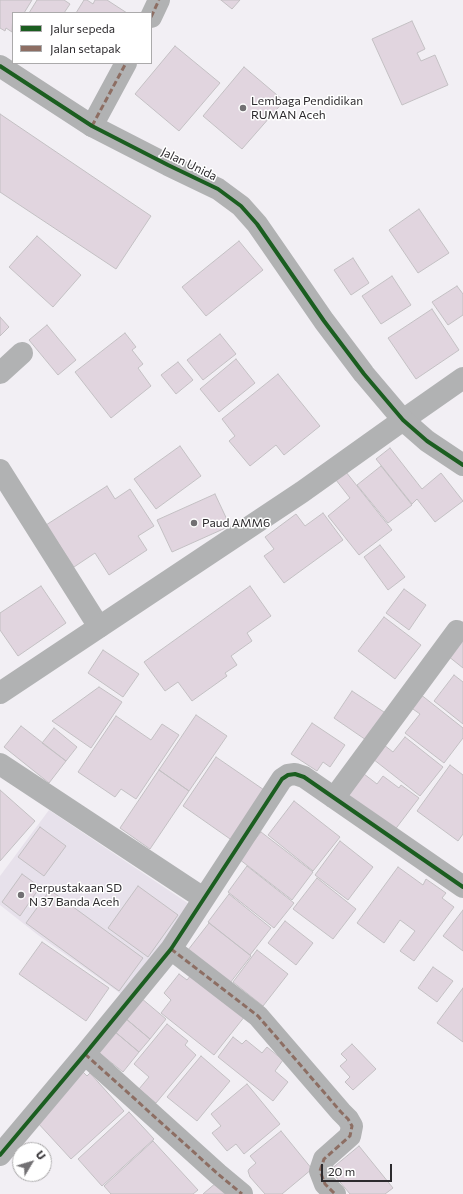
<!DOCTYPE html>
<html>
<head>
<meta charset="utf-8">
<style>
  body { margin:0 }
  #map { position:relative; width:463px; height:1194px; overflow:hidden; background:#f2eff4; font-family:Commissioner,sans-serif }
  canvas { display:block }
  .legend { position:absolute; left:12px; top:12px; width:140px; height:52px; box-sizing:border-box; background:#fff; border:1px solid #abaaab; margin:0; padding:5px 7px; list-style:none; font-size:12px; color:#2d2b2e }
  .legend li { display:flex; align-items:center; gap:8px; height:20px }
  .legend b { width:20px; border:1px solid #abaaab }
  .north { position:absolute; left:12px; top:1142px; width:40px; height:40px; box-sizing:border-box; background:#fff; border:1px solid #abaaab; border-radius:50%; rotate:52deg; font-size:11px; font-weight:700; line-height:16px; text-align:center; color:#2d2b2e }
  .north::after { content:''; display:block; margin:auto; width:14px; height:18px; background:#727073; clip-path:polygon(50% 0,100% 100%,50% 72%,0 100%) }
  .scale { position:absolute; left:321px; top:1164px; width:71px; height:18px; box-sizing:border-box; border:2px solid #2d2b2e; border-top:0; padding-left:5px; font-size:12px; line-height:14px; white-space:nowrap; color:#2d2b2e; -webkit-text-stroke:3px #fff; paint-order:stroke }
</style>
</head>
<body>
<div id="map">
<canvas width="463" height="1194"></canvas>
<ul class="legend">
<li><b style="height:5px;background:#1b5e20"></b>Jalur sepeda</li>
<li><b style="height:5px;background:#8d6e63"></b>Jalan setapak</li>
</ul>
<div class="north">U</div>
<div class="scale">20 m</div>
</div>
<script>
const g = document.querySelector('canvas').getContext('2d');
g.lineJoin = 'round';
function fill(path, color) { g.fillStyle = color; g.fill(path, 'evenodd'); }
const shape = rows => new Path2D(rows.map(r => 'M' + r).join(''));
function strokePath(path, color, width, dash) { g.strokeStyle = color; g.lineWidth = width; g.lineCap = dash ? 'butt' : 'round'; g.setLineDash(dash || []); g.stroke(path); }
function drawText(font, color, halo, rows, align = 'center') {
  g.font = font + ' Commissioner,sans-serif'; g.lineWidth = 3; g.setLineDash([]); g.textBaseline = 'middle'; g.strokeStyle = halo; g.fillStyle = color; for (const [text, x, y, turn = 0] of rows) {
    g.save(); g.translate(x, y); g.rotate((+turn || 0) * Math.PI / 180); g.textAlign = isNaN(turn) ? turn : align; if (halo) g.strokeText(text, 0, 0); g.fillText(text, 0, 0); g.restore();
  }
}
fill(shape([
  [49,810,192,906,124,996,38,935,0,905,0,876]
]), '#e7e1eb');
const building = shape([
  [0,0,32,0,24,13,13,13,12,32,6,28,5,31,0,28,0,0],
  [37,0,64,0,70,4,64,13,29,13,37,0],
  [84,0,87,0,93,4,95,0,107,0,127,13,76,13,84,0],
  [221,0,240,0,232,9,221,0],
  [412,21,425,49,417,53,421,61,435,55,448,85,402,105,372,39,412,21],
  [175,46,220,83,179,131,135,94,175,46],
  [244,67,284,101,242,149,203,116,244,67],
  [0,114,151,216,116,269,0,192,0,114],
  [419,209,449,253,418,273,389,230,419,209],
  [37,236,81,275,53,307,9,267,37,236],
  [239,241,263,270,206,316,182,287,239,241],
  [353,258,369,283,351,295,334,270,353,258],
  [392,276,411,305,381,324,362,296,392,276],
  [457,286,463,294,463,315,448,325,432,302,457,286],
  [432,309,459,350,416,379,388,338,432,309],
  [0,317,9,327,0,336,0,317],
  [47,325,76,360,58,375,29,340,47,325],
  [125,333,136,347,132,350,143,364,138,368,151,386,111,418,75,372,125,333],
  [220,334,236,354,203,380,187,360,220,334],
  [236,359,255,383,219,412,200,389,236,359],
  [178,362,193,380,176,394,161,375,178,362],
  [278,374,320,426,284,455,276,445,250,466,229,441,235,436,222,419,278,374],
  [180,446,201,476,156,509,134,479,180,446],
  [390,448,422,489,441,473,463,501,435,522,417,499,412,504,376,459,390,448],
  [381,466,412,505,388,523,357,485,381,466],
  [346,472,392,530,359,555,328,516,350,498,336,480,346,472],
  [107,486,115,499,130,489,154,526,138,536,147,550,109,575,95,553,74,567,46,525,107,486],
  [215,494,230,526,172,552,157,520,215,494],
  [323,513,343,540,284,583,264,556,274,549,265,537,296,514,305,526,323,513],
  [380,545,405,577,388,590,364,557,380,545],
  [41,586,66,623,18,656,0,630,0,613,41,586],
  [250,586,271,616,247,633,252,641,231,656,237,665,225,673,227,676,192,701,178,682,165,691,144,662,250,586],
  [404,589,426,605,409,630,386,613,404,589],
  [384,617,421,645,395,679,358,651,384,617],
  [463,637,463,668,448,656,463,637],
  [103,650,139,674,123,697,88,673,103,650],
  [454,675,463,682,463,724,434,701,454,675],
  [99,687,122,702,91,748,52,721,99,687],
  [352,691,387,714,369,742,334,718,352,691],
  [420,694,463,728,463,738,444,763,405,733,420,714,410,707,420,694],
  [196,715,227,736,189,791,159,770,196,715],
  [116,716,151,740,162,724,179,735,136,799,121,789,115,797,78,772,116,716],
  [312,723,345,745,330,767,323,762,317,771,291,754,312,723],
  [21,726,66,761,49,783,4,747,21,726],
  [54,728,77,747,66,761,42,743,54,728],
  [405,737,443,767,420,796,373,759,384,745,393,752,405,737],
  [216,757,267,792,233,841,183,806,216,757],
  [450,765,463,775,463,834,458,841,417,811,450,765],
  [159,770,189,791,150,849,120,828,159,770],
  [364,774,377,784,383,776,399,788,401,785,419,798,394,831,348,796,364,774],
  [0,790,35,821,0,861,0,790],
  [294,801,340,837,313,871,268,835,294,801],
  [40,827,66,846,44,876,18,857,40,827],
  [261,832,313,872,292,900,239,859,261,832],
  [340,841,373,867,348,900,315,875,340,841],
  [247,866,294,903,274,928,228,892,247,866],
  [398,867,423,885,426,879,446,893,442,898,454,907,414,961,400,951,415,931,400,920,384,943,357,923,398,867],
  [22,874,40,887,20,916,2,902,22,874],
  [317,878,356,909,333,939,293,909,317,878],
  [138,886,178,915,148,957,108,928,138,886],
  [50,890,143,958,119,991,26,923,50,890],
  [229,894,271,928,250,955,208,922,229,894],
  [463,910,463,951,443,936,463,910],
  [285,921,313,943,296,965,268,943,285,921],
  [209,923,251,956,230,983,188,950,209,923],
  [42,942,109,988,86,1021,19,974,42,942],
  [257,950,288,974,263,1006,233,982,257,950],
  [433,967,453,981,437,1002,418,988,433,967],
  [179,974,187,980,192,974,245,1016,214,1055,161,1013,171,1000,164,993,179,974],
  [463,988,463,1042,437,1023,463,988],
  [141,998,166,1019,150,1039,125,1018,141,998],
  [125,1018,150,1039,139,1052,114,1031,125,1018],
  [167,1024,188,1041,185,1045,196,1055,156,1103,139,1089,149,1077,134,1064,167,1024],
  [114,1031,139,1052,123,1072,97,1051,114,1031],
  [233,1037,242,1044,246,1040,262,1053,267,1047,283,1060,275,1071,288,1082,273,1101,218,1057,233,1037],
  [352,1044,376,1069,353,1090,345,1082,350,1077,340,1066,347,1060,341,1054,352,1044],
  [201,1056,230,1081,197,1121,167,1097,201,1056],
  [82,1071,87,1076,90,1073,124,1111,71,1159,37,1122,82,1071],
  [247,1084,280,1124,244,1154,236,1144,227,1151,212,1133,221,1126,211,1114,247,1084],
  [129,1112,154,1139,102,1186,78,1159,129,1112],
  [281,1131,312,1169,282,1194,265,1194,250,1177,248,1171,249,1169,256,1163,250,1156,281,1131],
  [153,1141,198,1190,193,1194,111,1194,104,1186,153,1141],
  [359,1146,393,1188,385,1194,350,1194,330,1170,359,1146],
  [217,1182,227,1194,203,1194,217,1182]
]);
fill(building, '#e1d5df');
strokePath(building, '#c3c0c3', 1);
strokePath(shape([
  [151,17,159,0],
  [92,126,126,63],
  [0,373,22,353],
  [403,420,463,378],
  [0,470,99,627],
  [0,764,203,898],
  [334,798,457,631],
  [171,949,258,1016,341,1112,348,1119,352,1126,350,1136,324,1159,320,1171,325,1184,335,1194],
  [85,1054,218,1174,242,1194],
  [0,1155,85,1054,171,949,282,779,288,775,295,774,304,777,463,887]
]), '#b1b2b3', 22);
strokePath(shape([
  [0,66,92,126,168,165,218,189,241,206,257,224,275,250,324,321,364,374,403,420,427,441,463,465],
  [0,693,302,492,403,420]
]), '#b1b2b3', 22);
strokePath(shape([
  [151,17,159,0],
  [92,126,126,63],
  [171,949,258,1016,341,1112,348,1119,352,1126,350,1136,324,1159,320,1171,325,1184,335,1194],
  [85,1054,218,1174,242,1194]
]), '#8d6e63', 3, [6, 3]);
strokePath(shape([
  [0,66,92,126,168,165,218,189,241,206,257,224,275,250,324,321,364,374,403,420,427,441,463,465],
  [0,1155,85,1054,171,949,282,779,288,775,295,774,304,777,463,887]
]), '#1b5e20', 4);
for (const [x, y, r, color] of [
  [243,108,4,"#727073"],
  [194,523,4,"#727073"],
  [21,895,4,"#727073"]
]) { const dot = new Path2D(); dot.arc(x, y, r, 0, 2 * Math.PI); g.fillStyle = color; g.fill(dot); strokePath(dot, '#fff', 1.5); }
drawText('12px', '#2d2b2e', '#fff', [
  ["Lembaga Pendidikan",251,101],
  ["RUMAN Aceh",251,115],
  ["Paud AMM6",202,523],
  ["Perpustakaan SD",29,888],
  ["N 37 Banda Aceh",29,902]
], 'left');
drawText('12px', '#2d2b2e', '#fff', [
  ["Jalan Unida",189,164,26]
]);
</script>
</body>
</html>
